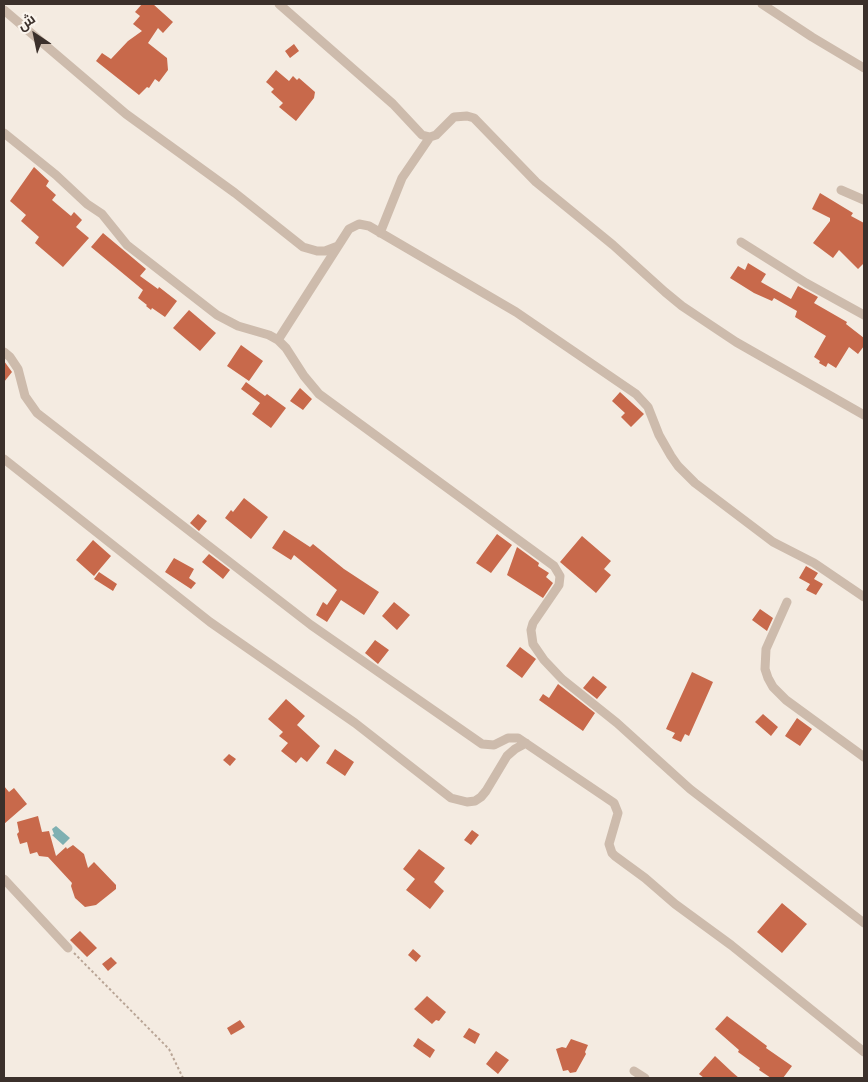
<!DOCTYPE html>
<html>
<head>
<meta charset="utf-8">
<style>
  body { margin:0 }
  #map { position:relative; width:868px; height:1082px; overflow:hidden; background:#f4ebe1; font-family:"Nunito Sans",Cairo,sans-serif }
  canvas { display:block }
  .frame { position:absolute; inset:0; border:5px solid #3b302b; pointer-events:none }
  .north { position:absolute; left:10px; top:10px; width:50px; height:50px; -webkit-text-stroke:4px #fbf5ee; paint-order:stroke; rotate:326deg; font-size:14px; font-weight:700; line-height:20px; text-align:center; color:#3b302b }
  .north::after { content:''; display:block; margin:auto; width:18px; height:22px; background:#3b302b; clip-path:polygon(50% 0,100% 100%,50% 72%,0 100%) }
</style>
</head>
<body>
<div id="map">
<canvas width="868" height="1082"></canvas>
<div class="frame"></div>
<div class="north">ش</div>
</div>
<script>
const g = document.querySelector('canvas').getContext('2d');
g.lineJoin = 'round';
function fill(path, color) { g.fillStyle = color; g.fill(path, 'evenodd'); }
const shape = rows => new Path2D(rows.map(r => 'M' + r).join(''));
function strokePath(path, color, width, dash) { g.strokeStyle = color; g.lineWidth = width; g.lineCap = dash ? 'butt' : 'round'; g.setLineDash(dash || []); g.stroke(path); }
fill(shape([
  [56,826,70,838,63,845,52,835,54,834,52,829]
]), '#7fb0b2');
fill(shape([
  [142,4,153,4,173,22,163,33,158,28,148,43,167,58,168,70,159,82,155,79,149,88,147,87,139,95,96,61,102,53,111,59,128,41,142,31,133,24,140,16,135,12],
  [294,44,299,51,290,58,285,51],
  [276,70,289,81,293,76,297,80,299,78,315,92,314,98,296,121,279,107,283,103,271,92,274,89,266,82],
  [34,167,49,181,46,186,56,195,52,200,71,216,74,212,82,220,76,227,89,238,63,267,35,243,39,237,21,221,26,215,10,201],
  [820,193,853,213,851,216,864,223,864,263,858,269,839,250,833,258,813,243,830,221,830,218,812,209],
  [103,233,146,269,140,276,158,289,159,287,177,301,165,317,152,308,151,310,146,306,147,305,138,298,143,290,91,247],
  [748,263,766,274,761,282,791,299,798,286,818,297,814,303,847,322,846,324,864,338,864,346,858,354,849,347,836,368,828,363,826,367,819,363,820,361,814,357,826,336,795,317,797,311,774,298,772,301,754,293,730,278,738,266,745,270],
  [189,310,216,333,200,351,173,328],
  [241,345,263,361,249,381,227,366],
  [4,361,12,372,4,382],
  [246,382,265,396,267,394,286,408,271,428,252,414,260,403,241,389],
  [300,388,312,399,303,410,290,401],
  [620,392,644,414,631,427,621,417,625,413,612,401],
  [244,498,268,517,251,539,225,518,231,510,233,512],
  [198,514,207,521,199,531,190,523],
  [284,530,310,547,313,544,344,569,379,592,364,615,341,600,327,622,316,615,323,602,327,605,337,590,294,555,291,560,272,548],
  [497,534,512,545,491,573,476,563],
  [582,536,611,561,604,569,611,575,596,593,560,562],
  [93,540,111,556,94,576,76,560],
  [517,547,539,563,538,566,549,573,546,577,553,583,543,598,507,575],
  [209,554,230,570,223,579,202,562],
  [174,558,194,569,189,578,196,583,191,589,165,572],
  [806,566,818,573,814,579,823,584,816,595,806,590,810,584,799,578],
  [99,572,117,584,113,591,94,579],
  [394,602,410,615,397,630,382,616],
  [760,609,773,618,767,631,752,620],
  [375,640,389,650,378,664,365,653],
  [520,647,536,659,522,678,506,666],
  [692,672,713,682,689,736,685,734,681,742,672,738,675,733,666,729],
  [593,676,607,687,597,699,583,688],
  [558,684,595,713,583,731,539,700,543,694,549,698],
  [286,699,305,716,297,725,320,746,307,762,301,757,296,763,281,751,288,743,279,736,283,732,268,719],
  [763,714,778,727,771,736,755,722],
  [797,718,812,729,800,746,785,736],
  [335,749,354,762,345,776,326,763],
  [229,754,236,759,230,766,223,760],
  [4,786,9,792,14,788,27,804,4,824],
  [38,816,42,832,49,831,56,856,66,847,67,849,73,845,84,854,88,868,94,862,116,885,116,889,96,905,85,907,75,898,71,886,72,883,48,857,39,856,37,852,30,854,27,842,20,844,17,834,19,832,17,822],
  [472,830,479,835,471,845,464,840],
  [419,849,445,868,434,882,444,891,430,909,406,890,415,879,403,869],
  [782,903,807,924,782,953,757,932],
  [80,931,97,948,87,957,70,940],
  [413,949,421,956,416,962,408,955],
  [111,957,117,963,108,971,102,964],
  [427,996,446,1012,439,1021,436,1020,432,1024,414,1009],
  [727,1016,767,1046,766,1048,792,1066,783,1078,771,1078,759,1070,760,1068,738,1052,739,1050,715,1029],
  [240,1020,245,1027,231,1035,227,1028],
  [469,1028,480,1034,475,1044,463,1037],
  [418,1038,435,1050,430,1058,413,1046],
  [571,1039,588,1045,585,1052,586,1054,576,1072,570,1073,568,1070,563,1071,556,1049,562,1047,566,1048],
  [496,1051,509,1060,498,1074,486,1064],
  [715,1056,732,1072,739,1078,704,1078,699,1074]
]), '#c8694b');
strokePath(shape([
  [74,953,169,1049,183,1078]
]), '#b9a596', 2, [2.5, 2.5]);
strokePath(shape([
  [279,4,393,104,422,135,430,137,436,135,454,117,467,116,474,118,536,182,613,245,665,292,682,306,736,342,864,415],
  [762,4,812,37,864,68],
  [4,10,126,114,235,193,303,247,317,251,325,251,338,246],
  [4,133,56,175,87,204,102,214,127,245,217,315,238,326,269,335,278,340,286,348,304,376,319,394,554,566,560,576,559,585,533,623,531,630,533,644,544,660,562,679,617,723,690,789,864,923],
  [841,190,864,200],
  [380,233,402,178,430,137],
  [741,242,806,283,864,315],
  [278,340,349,229,359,224,369,226,516,312,636,394,648,407,659,435,671,456,678,466,695,483,773,542,814,563,864,597],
  [4,352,10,357,18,369,25,396,37,413,311,625,482,744,494,745,508,738,518,738,614,803,618,813,609,844,612,853,615,856,645,878,675,904,731,945,864,1052],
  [4,459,210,622,355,723,451,798,467,802,475,801,481,797,486,791,507,756,515,749,526,743],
  [787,602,766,649,765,669,768,678,773,687,786,700,864,757],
  [4,879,68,948],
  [634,1071,645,1078]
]), '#cdbbac', 9);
</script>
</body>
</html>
